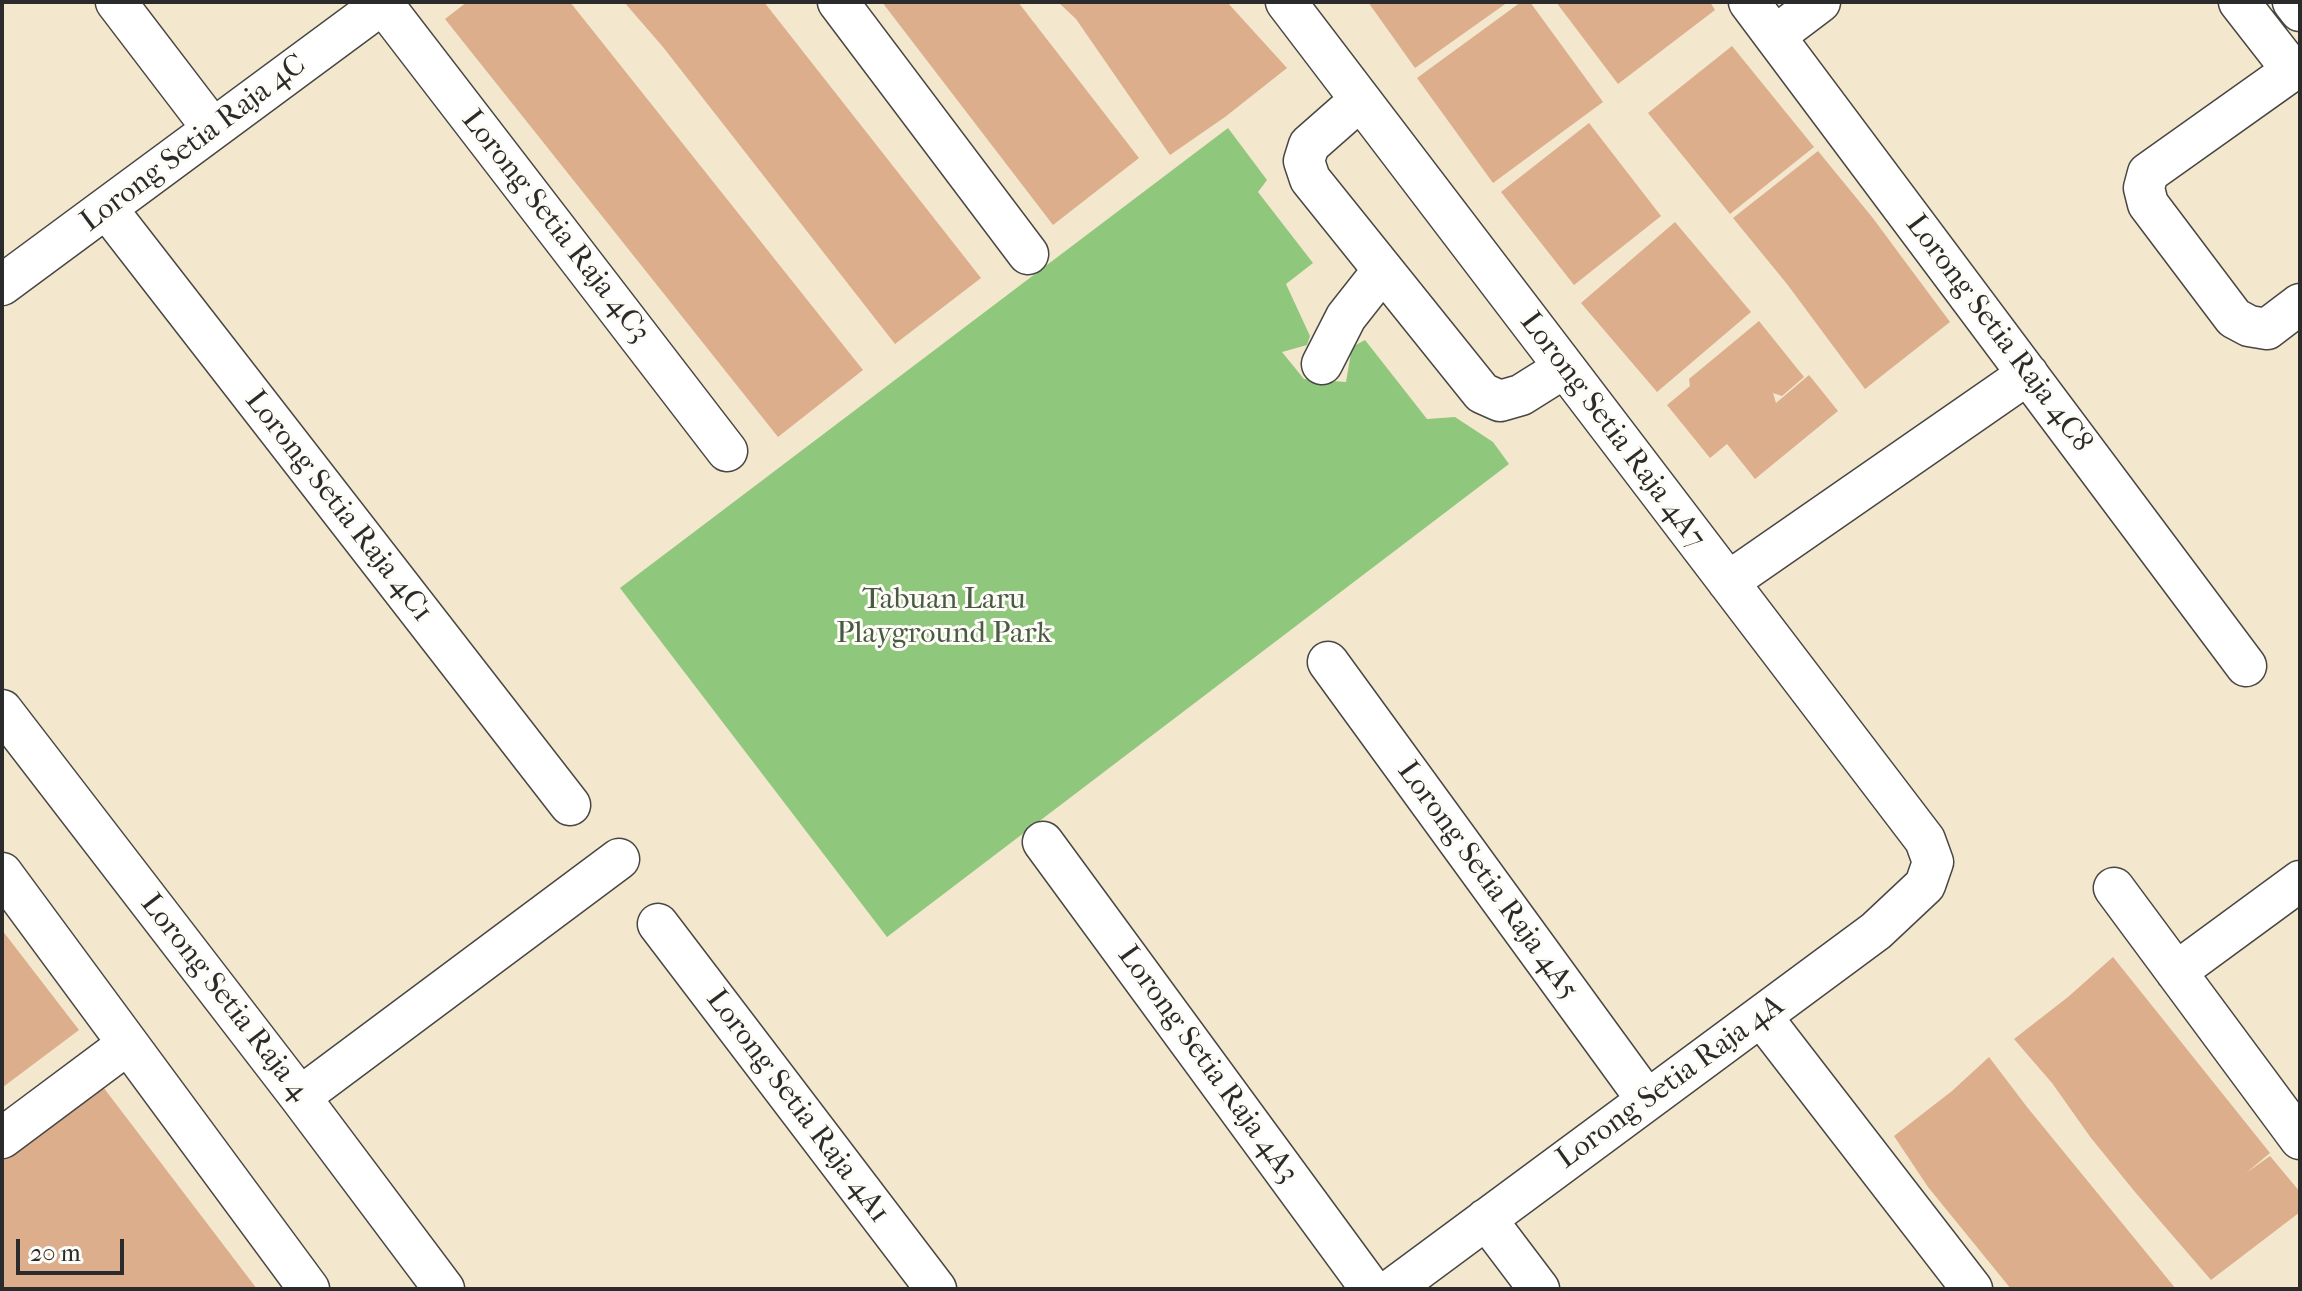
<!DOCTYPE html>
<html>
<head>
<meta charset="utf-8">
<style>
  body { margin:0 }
  #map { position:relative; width:2302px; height:1291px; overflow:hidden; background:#f3e7ce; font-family:"IM FELL French Canon",serif }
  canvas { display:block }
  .frame { position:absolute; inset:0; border:4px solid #2b2b2b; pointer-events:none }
  .scale { position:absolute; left:16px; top:1239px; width:108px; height:36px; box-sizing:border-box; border:4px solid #2b2b2b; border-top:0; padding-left:10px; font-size:24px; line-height:28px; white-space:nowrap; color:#2b2b2b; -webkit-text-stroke:6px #fdfcf7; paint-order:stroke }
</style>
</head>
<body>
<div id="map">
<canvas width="2302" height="1291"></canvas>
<div class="frame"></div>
<div class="scale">20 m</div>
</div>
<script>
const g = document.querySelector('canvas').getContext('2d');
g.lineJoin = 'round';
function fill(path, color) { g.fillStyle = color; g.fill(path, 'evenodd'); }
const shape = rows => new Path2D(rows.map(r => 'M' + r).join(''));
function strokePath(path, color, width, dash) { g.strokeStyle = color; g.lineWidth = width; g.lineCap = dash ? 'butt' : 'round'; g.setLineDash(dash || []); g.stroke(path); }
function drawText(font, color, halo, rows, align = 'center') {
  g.font = font + ' "IM FELL French Canon",serif'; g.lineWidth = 6; g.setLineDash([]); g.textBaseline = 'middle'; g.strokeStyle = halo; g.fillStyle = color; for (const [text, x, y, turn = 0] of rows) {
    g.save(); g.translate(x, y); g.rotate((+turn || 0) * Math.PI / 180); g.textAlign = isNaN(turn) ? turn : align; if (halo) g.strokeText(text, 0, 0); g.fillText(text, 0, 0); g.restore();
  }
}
fill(shape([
  [1228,128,1267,180,1258,192,1313,263,1286,284,1310,336,1307,345,1282,352,1304,379,1346,382,1352,347,1365,340,1427,419,1455,417,1493,442,1509,464,887,937,620,588]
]), '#8fc87c');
fill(shape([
  [467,2,570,2,863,370,778,437,445,19],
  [624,2,764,2,981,278,895,344,663,47],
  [882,2,1018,2,1139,158,1053,225],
  [1058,2,1227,2,1287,68,1225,117,1170,155,1076,19],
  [1368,2,1508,2,1415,68],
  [1521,2,1530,2,1603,102,1493,183,1417,78],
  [1556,2,1710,2,1715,10,1618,84],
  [1732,46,1814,147,1730,214,1648,113],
  [1589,123,1661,216,1574,285,1501,192],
  [1818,151,1872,217,1950,322,1865,389,1787,284,1733,218],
  [1675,222,1751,312,1657,392,1581,303],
  [1759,321,1804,377,1782,396,1773,393,1776,403,1809,375,1838,411,1755,479,1727,444,1710,458,1667,405,1690,386,1689,379],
  [2,930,79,1030,3,1087,2,1085],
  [2113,957,2270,1153,2246,1173,2270,1156,2300,1192,2300,1212,2211,1280,2135,1192,2091,1138,2052,1083,2014,1039,2068,997],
  [1989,1057,2027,1107,2176,1289,2011,1289,1928,1187,1894,1136,1952,1091],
  [97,1079,257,1289,2,1289,2,1152]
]), '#dcae8b');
const minor = shape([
  [116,2,213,129],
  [838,2,1028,254],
  [1286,2,1925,840,1933,862,1925,885,1876,931,1392,1289],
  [1749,2,2246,666],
  [2239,2,2292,70],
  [2293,2,2300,11],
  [383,4,727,451],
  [1775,36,1820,2],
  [2300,65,2148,173,2144,188,2148,204,2234,318,2249,326,2267,329,2300,304],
  [1359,101,1309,145,1304,161,1310,179,1482,393,1500,401,1521,395,1564,368],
  [107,209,570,805],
  [2,285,385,2],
  [1322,364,1346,317,1383,270],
  [1728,582,2028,374],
  [1328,662,1647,1100],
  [2,710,300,1097,444,1289],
  [1043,842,1371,1289],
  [2,873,309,1289],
  [2114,888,2300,1139],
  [658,924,936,1289],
  [2176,972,2300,881],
  [1761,1016,1972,1289],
  [300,1097,619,859],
  [2,1138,128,1044],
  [1486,1219,1539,1289]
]);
strokePath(minor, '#494743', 43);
strokePath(minor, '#fff', 40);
drawText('30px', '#2b2b2b', '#fdfcf7', [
  ["Lorong Setia Raja 4C",194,144,-37],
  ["Lorong Setia Raja 4C3",555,227,52],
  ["Lorong Setia Raja 4C8",1998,334,53],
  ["Lorong Setia Raja 4A7",1612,431,53],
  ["Lorong Setia Raja 4C1",338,507,52],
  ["Lorong Setia Raja 4A5",1487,881,54],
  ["Lorong Setia Raja 4",224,998,52],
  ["Lorong Setia Raja 4A3",1207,1065,54],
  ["Lorong Setia Raja 4A",1671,1083,-36],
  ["Lorong Setia Raja 4A1",797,1107,53]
]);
drawText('30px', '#495a43', '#fdfcf7', [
  ["Tabuan Laru",944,601],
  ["Playground Park",944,635]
]);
</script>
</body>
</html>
